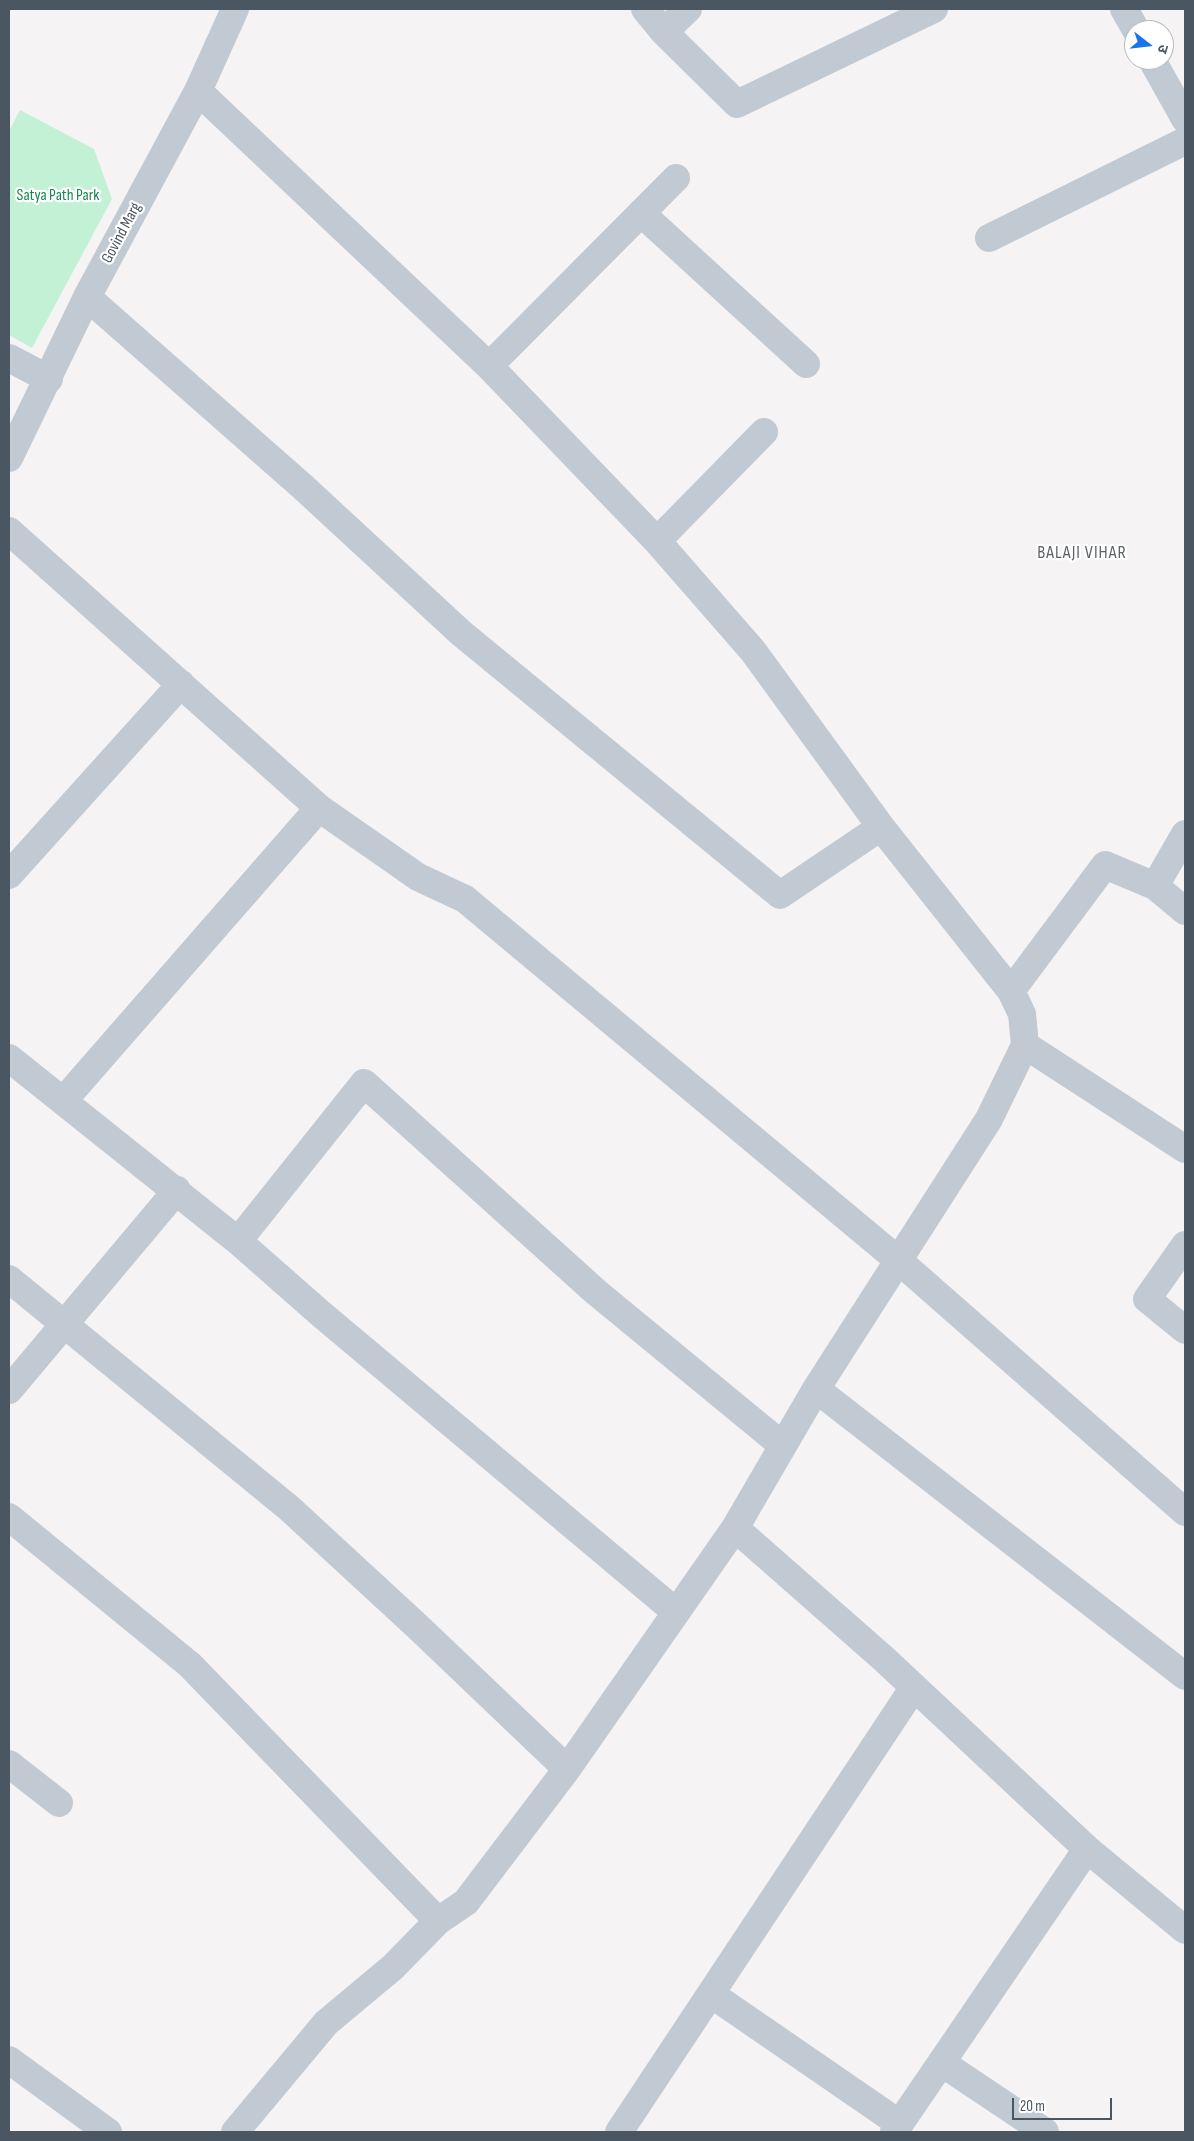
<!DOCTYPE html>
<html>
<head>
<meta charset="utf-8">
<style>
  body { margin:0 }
  #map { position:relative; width:1194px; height:2141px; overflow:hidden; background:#f5f3f3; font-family:"Sofia Sans Condensed","Noto Sans Devanagari",sans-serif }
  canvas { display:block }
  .frame { position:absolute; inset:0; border:10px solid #4a5661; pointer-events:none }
  .north { position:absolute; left:1124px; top:20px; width:50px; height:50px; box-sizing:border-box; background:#fff; border:1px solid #b7bbc0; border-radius:50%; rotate:106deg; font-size:14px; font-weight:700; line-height:20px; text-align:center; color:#4a5661 }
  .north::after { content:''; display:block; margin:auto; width:18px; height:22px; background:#1a73e8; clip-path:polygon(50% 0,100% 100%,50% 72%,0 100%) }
  .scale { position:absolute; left:1012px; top:2098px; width:100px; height:22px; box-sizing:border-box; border:2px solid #4a5661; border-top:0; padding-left:6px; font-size:15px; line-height:18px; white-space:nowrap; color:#4a5661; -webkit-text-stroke:4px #fff; paint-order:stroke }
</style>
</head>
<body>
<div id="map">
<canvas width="1194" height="2141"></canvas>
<div class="frame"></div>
<div class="north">उ</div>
<div class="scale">20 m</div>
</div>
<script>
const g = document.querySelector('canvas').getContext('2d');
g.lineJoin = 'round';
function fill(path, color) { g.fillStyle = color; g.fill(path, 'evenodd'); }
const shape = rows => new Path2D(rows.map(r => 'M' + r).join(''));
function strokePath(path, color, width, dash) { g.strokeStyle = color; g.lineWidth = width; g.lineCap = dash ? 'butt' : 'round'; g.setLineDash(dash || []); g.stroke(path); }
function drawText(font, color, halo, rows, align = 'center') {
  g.font = font + ' "Sofia Sans Condensed",sans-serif'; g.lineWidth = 4.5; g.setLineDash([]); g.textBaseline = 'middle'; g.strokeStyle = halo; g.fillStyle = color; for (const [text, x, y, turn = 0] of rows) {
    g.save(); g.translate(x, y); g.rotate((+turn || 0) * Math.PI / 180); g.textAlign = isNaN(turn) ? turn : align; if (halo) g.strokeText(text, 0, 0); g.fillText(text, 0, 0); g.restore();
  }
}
fill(shape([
  [20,110,94,149,112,199,32,348,9,335,9,131]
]), '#c3f1d5');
strokePath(shape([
  [645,9,664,32,737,104,934,9],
  [1124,9,1136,30],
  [664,32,688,9],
  [1152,60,1185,119],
  [198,91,489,366,657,541,753,651,881,827,1011,991,1022,1014,1025,1045,989,1119,816,1389,735,1528,884,1659,1087,1849,1185,1930],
  [641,213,806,364],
  [989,238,1185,141],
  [87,297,303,487,461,633,780,895,881,827],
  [9,358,49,379],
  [489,366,676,178],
  [9,458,87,297,198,91,235,9],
  [9,531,319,808,418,877,465,899,898,1260,1185,1512],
  [657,541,764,432],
  [9,875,181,684],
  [1155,886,1185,834],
  [1011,991,1105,865,1155,886,1185,911],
  [1025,1045,1185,1149],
  [9,1058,238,1241,321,1314,676,1612],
  [63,1101,319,808],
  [238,1241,364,1083,596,1292,782,1445],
  [1185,1245,1147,1299,1185,1330],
  [9,1279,289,1508,418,1627,567,1769],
  [816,1389,1185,1676],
  [9,1390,177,1190],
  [9,1517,190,1665,438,1921],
  [9,1764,59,1803],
  [711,1994,900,2124],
  [9,2060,108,2132],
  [942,2063,1045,2132],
  [235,2132,326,2023,393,1967,438,1921,466,1902,567,1769,735,1528],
  [619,2132,914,1687],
  [894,2132,1087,1849]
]), '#c1cad2', 28);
drawText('16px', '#17864f', '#fff', [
  ["Satya Path Park",58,196]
]);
drawText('16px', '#4a5661', '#fff', [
  ["Govind Marg",122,233,-62]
]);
g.letterSpacing = '1px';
drawText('18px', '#5f6368', '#fff', [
  ["BALAJI VIHAR",1082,553]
]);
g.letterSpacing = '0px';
</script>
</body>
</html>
